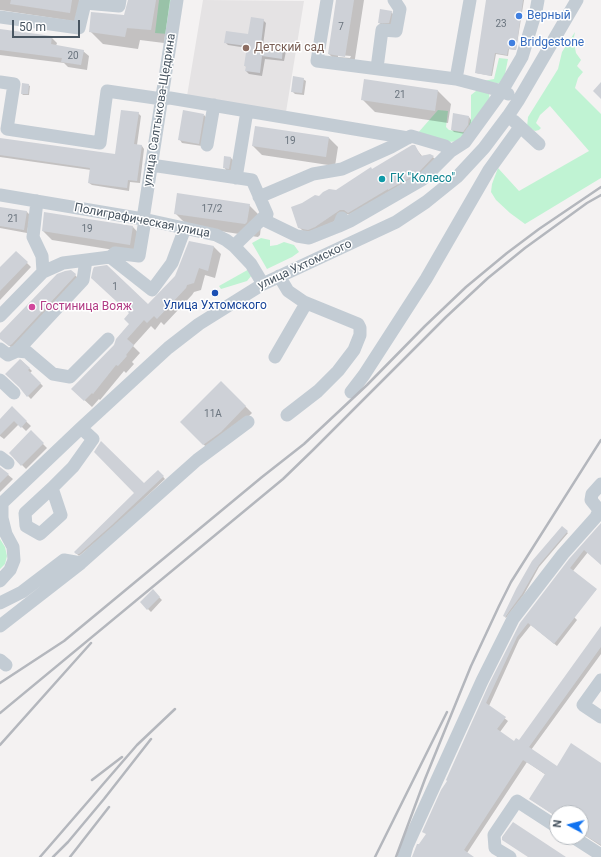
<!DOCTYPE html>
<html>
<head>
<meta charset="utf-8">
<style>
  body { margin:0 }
  #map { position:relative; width:601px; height:857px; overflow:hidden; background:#f4f2f2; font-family:Roboto,sans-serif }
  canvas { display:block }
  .north { position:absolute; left:549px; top:805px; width:40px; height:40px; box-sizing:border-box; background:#fff; border:1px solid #b6bbc0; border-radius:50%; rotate:277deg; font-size:11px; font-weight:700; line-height:16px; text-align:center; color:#485561 }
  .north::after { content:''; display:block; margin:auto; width:14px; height:18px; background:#1072f0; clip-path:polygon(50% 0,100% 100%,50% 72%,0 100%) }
  .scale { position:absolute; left:12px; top:20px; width:68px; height:18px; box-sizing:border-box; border:2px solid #485561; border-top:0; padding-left:5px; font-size:12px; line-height:14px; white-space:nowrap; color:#485561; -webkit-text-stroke:3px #fff; paint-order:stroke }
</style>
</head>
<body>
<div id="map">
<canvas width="601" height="857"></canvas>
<div class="north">N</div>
<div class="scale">50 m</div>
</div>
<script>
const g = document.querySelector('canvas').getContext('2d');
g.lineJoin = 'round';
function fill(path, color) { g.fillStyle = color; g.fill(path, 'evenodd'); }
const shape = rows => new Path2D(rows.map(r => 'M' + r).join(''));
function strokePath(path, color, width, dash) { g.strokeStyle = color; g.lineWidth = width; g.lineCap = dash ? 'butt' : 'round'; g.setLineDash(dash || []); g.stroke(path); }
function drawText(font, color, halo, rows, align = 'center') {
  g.font = font + ' Roboto,sans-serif'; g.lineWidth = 3; g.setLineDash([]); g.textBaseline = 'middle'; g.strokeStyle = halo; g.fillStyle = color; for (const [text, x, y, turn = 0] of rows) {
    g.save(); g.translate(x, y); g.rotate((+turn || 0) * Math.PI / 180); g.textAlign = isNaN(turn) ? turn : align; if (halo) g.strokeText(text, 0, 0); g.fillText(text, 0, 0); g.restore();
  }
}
fill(shape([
  [203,0,304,1,286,112,187,96]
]), '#e5e3e4');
fill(shape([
  [159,0,173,0,168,34,155,33],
  [575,32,574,37,577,43,575,48,576,53,581,60,577,66,583,72,578,78,575,88,601,114,601,178,525,224,510,213,496,200,491,192,492,184,498,168,519,191,589,151,550,106,540,115,536,123,541,128,539,130,535,131,527,127,528,117,558,69,562,52],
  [499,58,508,59,503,84,483,81,494,79],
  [481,90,489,94,490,101,467,134,460,141,448,142,417,134,438,110,448,111,446,127,449,130,467,133,471,118,471,95,476,91],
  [261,238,270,240,270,246,277,245,284,242,294,245,299,252,292,257,267,269,252,243],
  [251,268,252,275,247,281,221,289,219,286],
  [0,539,5,547,7,556,5,564,0,569]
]), '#c0f3d3');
fill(shape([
  [0,0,79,0,81,3,79,22,0,10],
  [129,0,170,0,164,43,140,40,138,49,103,44,90,31,125,16],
  [337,0,364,0,354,65,338,63,329,54],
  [338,55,351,56,350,58,338,57],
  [487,0,524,0,516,50,509,49,508,56,496,54,492,76,476,73],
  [391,12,394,15,392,25,382,25,379,23],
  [263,20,266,23,263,45,283,48,286,51,284,61,265,59,262,76,249,74,246,71,247,67,245,66,247,48,228,45,225,42,249,35],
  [0,30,51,37,57,43,56,46,83,51,89,56,87,70,68,67,64,63,0,55],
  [303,79,306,81,304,95,295,94,292,91],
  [28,85,30,86,29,95,23,95,22,94],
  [438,91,451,104,448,123,375,112,362,99],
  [138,113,141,116,137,145,142,146,144,149,140,183,130,182,129,191,92,185,89,183,91,170,0,157,0,139,116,155],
  [204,115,207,118,202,146,182,143,180,140],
  [469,117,471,120,470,128,465,134,454,132,452,130],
  [329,138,338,147,335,166,262,155,253,146],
  [414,146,422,156,430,155,438,161,423,177,350,214,345,214,320,231,304,232,299,227,319,197,336,191],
  [225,157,231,158,234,161,232,171,226,170,224,167],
  [249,205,262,218,260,235,258,237,188,226,175,213],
  [0,208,27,212,30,215,27,233,0,228],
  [133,227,142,237,139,254,52,240,43,231],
  [189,243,214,247,221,254,215,278,205,275,201,290,194,292,192,295,164,325,161,322,155,330,151,326,133,346,140,353,132,362,134,364,126,373,124,371,100,400,99,399,92,407,79,395,115,345,176,276],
  [16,252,31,267,0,300,0,269],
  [71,271,80,280,14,350,0,337,0,334],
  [21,360,32,371,30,373,43,386,31,399,28,396],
  [221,382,252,413,227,438,210,451,182,422],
  [12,408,31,426,26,431,19,424,4,439,0,436,0,420],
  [31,432,47,448,26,469,10,453],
  [0,468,13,479,0,492],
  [158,471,165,479,114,527,79,556,75,552],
  [601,525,601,564,588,552,573,571,596,590,573,616,577,620,557,646,531,625,519,640,489,706,508,721,500,732,514,742,519,741,601,630,601,654,531,750,557,767,601,764,601,846,581,833,581,813,557,813,557,817,530,799,546,775,527,762,467,853,473,857,413,857,427,835,448,781,521,624],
  [562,528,568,533,539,567,523,596,506,618,505,617],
  [153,591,162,600,151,612,141,602]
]), '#0003');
fill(shape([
  [11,0,72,0,70,13,10,4],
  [128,0,156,0,151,30,127,28,125,37,89,32,91,12,124,15],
  [336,0,354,0,345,57,328,54],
  [486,0,523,0,516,50,508,49,507,55,495,53,491,76,475,73],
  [380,9,392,11,389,23,378,23],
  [251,17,264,19,261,44,283,47,282,59,262,56,260,73,245,71,246,66,244,66,247,46,224,43,226,31,248,34],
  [0,29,52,36,51,44,84,50,81,65,61,62,62,58,0,50],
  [293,76,304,78,302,93,291,92],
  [364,79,438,90,435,111,361,100],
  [601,82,601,99,593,91],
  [22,83,29,84,28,94,21,94],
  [121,110,139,112,134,144,142,145,137,181,128,180,127,188,88,183,90,168,0,155,0,138,115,154],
  [183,110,204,114,199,144,178,140],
  [453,113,469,116,468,125,463,132,451,130],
  [255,126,329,137,326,157,252,146],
  [412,145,415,145,421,156,430,154,434,156,418,173,388,190,388,189,348,213,344,210,340,210,315,227,308,230,298,228,291,207,302,203,315,195,319,196,323,192,329,189,336,190,371,167,372,169],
  [224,156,231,157,229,169,223,168],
  [177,193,250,204,247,222,245,224,174,214],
  [0,207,27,211,24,230,0,226],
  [44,212,133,226,130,245,42,231],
  [189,241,214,246,208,271,199,268,194,283,187,285,186,288,157,319,154,316,147,323,144,320,127,339,134,345,126,355,127,356,118,366,116,365,93,394,92,393,84,401,71,389,114,345,116,339,129,324,124,319,129,313,91,278,93,269,94,267,107,265,148,304,175,276],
  [16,251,28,262,0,291,0,267],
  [71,270,76,274,75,276,12,344,9,346,0,339,0,333,57,274,65,271],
  [20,359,30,368,28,370,41,383,27,397,19,387,5,374],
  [221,381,246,406,221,432,203,445,180,422],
  [12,406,27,421,21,428,14,421,0,435,0,419],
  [31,430,44,443,21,466,9,453],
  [101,441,144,483,158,470,164,476,112,525,79,554,76,554,74,552,134,493,94,452],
  [0,467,9,474,0,483],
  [601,523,601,565,584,550,570,568,597,589,554,644,528,623,517,637,486,703,506,717,497,729,514,741,516,738,519,740,601,626,601,647,529,747,557,766,571,743,601,763,601,845,581,833,581,813,557,813,557,817,529,799,545,774,523,760,464,850,474,857,412,857,417,844,419,844,426,834,422,832,441,790,447,781,446,780,489,684,520,623,569,559],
  [562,526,568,531,538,566,522,594,505,617,503,616,516,589,532,561],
  [153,589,160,597,147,610,140,602],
  [513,822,566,857,528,857,502,840,502,837]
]), '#ced1d7');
strokePath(shape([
  [327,0,317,61,456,79,470,0],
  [0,17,79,28,85,3,119,6,120,0],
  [377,68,382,30,396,31,400,9,394,0],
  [456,79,502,91,508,94],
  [0,82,14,84,7,129,100,143,107,91,162,99,170,98,408,138],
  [514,121,539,144],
  [207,145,214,105],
  [151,165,252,180,267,214,234,246],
  [236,178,247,111],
  [0,195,143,219,216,235,226,240,234,246,251,264,263,284],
  [259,197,313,174,342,169,391,147,411,136,445,146,451,151],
  [37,201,33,237,42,256,43,272],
  [143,219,177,0],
  [262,219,297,236,309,238,339,226,342,218],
  [339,226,350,221,423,179,451,151,465,142,502,91,522,57,536,11,538,0],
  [110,257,152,290,172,263,185,228],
  [0,316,43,272,63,263,110,257,115,253,139,256,145,220],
  [0,349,8,355,17,351,27,352,53,374,70,377,108,339],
  [17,351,83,280,86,260],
  [275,357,304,307,304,302,288,291,279,276],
  [0,380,14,393],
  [351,392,364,375,426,279,489,170,520,127],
  [287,415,318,391,338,371,354,350,360,335,360,328,358,324,304,302],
  [0,457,8,463],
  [52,488,61,515,40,534,26,526,25,513,52,488,73,467,93,439,81,428],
  [0,505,81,428,168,348,199,324,263,284,396,222,426,202,457,177,484,148,508,116,518,101,577,0],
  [0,581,10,570,14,560,13,547,6,534,2,518,2,503],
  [0,603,22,592,64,560,81,563,197,460,248,422],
  [0,626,81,563],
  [0,660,6,665],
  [601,680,583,705,601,717],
  [573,837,601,855],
  [404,857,407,846,482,681,513,619,563,554,596,517,599,510,591,500,592,494,601,484],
  [510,857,495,848,494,835,517,801,557,827]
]), '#c3ccd4', 13);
strokePath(shape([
  [0,683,64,641,262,477,304,444,367,385,425,326,466,287,507,253,539,229,601,187],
  [0,713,283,479,313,450,446,317,488,278,525,248,587,203,601,195],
  [0,745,91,643],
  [92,780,122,757],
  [40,857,137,745,175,709],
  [53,857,68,842,104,799,151,739],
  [70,857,109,807],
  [375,857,447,712],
  [396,857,425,779,471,666,499,606,511,582,601,440]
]), '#b4b7bd', 2.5);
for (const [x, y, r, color] of [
  [519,16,4,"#3f7fe0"],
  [512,43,4,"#3f7fe0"],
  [246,48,4,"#8d6e63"],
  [382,179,4,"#0f9aa8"],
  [215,293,4,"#1a4fb4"],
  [32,307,4,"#d1479c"]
]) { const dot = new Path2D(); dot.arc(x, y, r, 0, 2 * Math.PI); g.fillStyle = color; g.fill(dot); strokePath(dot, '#fff', 1.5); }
drawText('10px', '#6a747e', null, [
  ["23",501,24],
  ["7",341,27],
  ["20",73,56],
  ["21",400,95],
  ["19",290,141],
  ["17/2",212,209],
  ["21",13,219],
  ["19",87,229],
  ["1",115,287],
  ["11А",213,414]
]);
drawText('12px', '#366cbe', '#fff', [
  ["Верный",527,16],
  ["Bridgestone",520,43]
], 'left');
drawText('12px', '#785e54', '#fff', [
  ["Детский сад",254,48]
], 'left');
drawText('12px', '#485561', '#fff', [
  ["улица Салтыкова-Щедрина",160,110,-81],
  ["Полиграфическая улица",142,221,11],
  ["улица Ухтомского",305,265,-25]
]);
drawText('12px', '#0d838f', '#fff', [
  ["ГК \"Колесо\"",390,179]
], 'left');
drawText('12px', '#164399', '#fff', [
  ["Улица Ухтомского",215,306]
]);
drawText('12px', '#b23c85', '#fff', [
  ["Гостиница Вояж",40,307]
], 'left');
</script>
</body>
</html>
